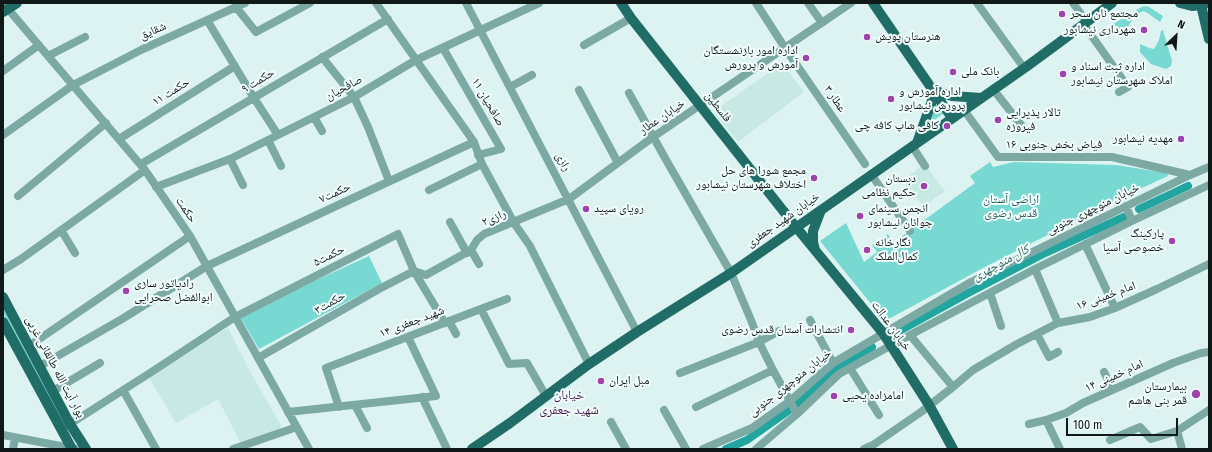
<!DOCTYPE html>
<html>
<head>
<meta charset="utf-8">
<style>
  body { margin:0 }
  #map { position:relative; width:1212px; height:452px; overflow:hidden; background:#ddf3f1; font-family:"Fira Sans Condensed",sans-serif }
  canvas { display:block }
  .frame { position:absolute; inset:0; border:4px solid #111818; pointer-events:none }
  .north { position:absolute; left:1156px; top:16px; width:40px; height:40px; -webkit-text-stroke:3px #f1fefd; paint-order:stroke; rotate:25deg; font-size:11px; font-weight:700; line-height:16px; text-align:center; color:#111818 }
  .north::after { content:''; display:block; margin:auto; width:14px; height:18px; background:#111818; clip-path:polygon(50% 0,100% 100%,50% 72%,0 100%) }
  .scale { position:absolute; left:1066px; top:418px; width:112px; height:18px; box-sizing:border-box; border:2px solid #111818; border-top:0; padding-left:5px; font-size:12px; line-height:14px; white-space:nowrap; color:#111818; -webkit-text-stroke:3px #f1fefd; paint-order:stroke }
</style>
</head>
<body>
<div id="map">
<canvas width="1212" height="452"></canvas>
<div class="frame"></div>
<div class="north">N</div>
<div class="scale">100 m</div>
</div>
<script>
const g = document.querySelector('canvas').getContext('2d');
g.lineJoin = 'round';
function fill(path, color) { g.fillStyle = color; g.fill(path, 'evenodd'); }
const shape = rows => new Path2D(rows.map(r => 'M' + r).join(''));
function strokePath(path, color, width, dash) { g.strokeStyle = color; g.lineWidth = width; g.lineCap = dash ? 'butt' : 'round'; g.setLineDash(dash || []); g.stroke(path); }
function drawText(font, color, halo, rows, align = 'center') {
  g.font = font + ' "Fira Sans Condensed","Noto Naskh Arabic",sans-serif'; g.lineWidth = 4; g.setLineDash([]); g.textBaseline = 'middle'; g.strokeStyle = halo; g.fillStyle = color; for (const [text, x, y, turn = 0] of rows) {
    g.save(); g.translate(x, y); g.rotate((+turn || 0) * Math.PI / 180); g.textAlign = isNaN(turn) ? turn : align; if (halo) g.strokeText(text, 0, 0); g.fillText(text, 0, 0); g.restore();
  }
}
fill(shape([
  [782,63,804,92,738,142,717,116,715,113,717,109],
  [923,165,928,169,945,191,923,207,903,180],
  [228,328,253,377,281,425,280,429,240,442,218,399,176,423,148,376]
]), '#c8e8e4');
fill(shape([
  [1144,6,1149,7,1163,16,1160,22,1146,12,1143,11,1138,14,1136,10],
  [1129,15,1132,20,1124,33,1113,24],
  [1163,30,1172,61,1171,66,1166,69,1151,64,1140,52,1140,44,1149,48,1154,49,1159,40,1161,31],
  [935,103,943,114,928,124],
  [990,162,993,167,1014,162,1116,165,1167,173,1168,176,1120,198,983,268,885,321,820,241,846,223,864,262,877,252,872,245,888,234,893,243,975,183,970,176],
  [369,256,382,283,259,349,239,315],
  [3,307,69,429,67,431,3,313]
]), '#77d9d1');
strokePath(shape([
  [1139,209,1188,186],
  [892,335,970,292,1045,253,1124,217],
  [797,404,819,385,832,370,872,347],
  [726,449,747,440,788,411]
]), '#22a59e', 8);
strokePath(shape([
  [3,3,145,170,190,236,309,449],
  [376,3,474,142,482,164,514,223,530,246,589,364],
  [466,3,637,332],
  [756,3,785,48,865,164],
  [808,3,822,23],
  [977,3,1024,68],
  [1073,3,1087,22],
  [236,7,256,32,310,3],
  [207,20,254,98,278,135],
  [1084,25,1128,87,1119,92],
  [584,45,631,18],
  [443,48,501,149,478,155],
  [48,56,85,37],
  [322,57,354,97,368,127,389,181],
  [3,71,39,45],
  [510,87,532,75],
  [993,89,1022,126],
  [579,90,618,163],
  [629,93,665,158,731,273,751,320,759,342,773,370,797,414],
  [964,110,998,157,1112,157,1190,175],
  [314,117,322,131],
  [3,135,73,85,143,49,245,3],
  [119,139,235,66],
  [268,140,281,166],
  [912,146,925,166],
  [230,159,243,185],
  [141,164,388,19],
  [871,174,910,231],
  [156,187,230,159,354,97,416,60,539,3],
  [429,190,482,164],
  [18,196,106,123],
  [1126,206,1132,221],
  [450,222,467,253],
  [61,230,75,253],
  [1085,244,1115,308],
  [471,250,479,264],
  [1035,269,1058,323],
  [3,270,21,259,145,170],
  [414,271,426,275,471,250,477,240,484,234,569,199,653,137,851,3],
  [990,293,1001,326],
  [481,309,509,364,527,363,546,396],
  [810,320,833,363],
  [449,321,456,334],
  [1037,334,1049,357,1058,352],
  [910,335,953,387],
  [29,346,190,236],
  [258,358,379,289,414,271],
  [40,366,122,319,207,266,474,142],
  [850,368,879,415],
  [1104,372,1113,390],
  [680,373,759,342,779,331],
  [123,390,156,449],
  [53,391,100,363],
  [422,397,447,449],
  [355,405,367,428],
  [339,407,326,368,507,299],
  [696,407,773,370],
  [664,410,686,449],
  [288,412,436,396,408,337],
  [1046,420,1060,449],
  [611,422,626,449],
  [70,424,153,371,235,317,398,234,414,271,445,323],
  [1029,424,1046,420,1066,413,1083,403,1173,363,1201,353,1209,352],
  [1177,431,1182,449],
  [3,435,76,449],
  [1110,440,1140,427,1151,439,1177,431,1209,410],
  [13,449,15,438],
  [233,449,297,427],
  [703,449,752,428,790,401,833,363,971,282,1190,175,1209,167],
  [756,449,797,414,839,374,910,335,1035,269,1132,221,1209,185],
  [864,449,873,445,921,412,953,387,973,370,1017,344,1058,323,1090,317,1115,308,1157,289,1209,264]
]), '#7da9a5', 8);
strokePath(shape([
  [621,3,631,18,796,227,883,333,929,405,953,449],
  [873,3,952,118],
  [1180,3,1192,6,1201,5,1208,3],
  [1201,5,1209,39],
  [3,12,17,3],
  [917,143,932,101,933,89,941,93,952,96,981,98],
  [815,250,813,242,813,231,821,210],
  [3,297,70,424,86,449],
  [3,322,72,449],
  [472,449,510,423,589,364,637,332,731,273,1026,67,1060,42,1112,3]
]), '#206c67', 10);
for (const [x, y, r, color] of [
  [1062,14,4,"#9f42ab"],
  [1144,30,4,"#9f42ab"],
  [867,37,4,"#9f42ab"],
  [806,58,4,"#9f42ab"],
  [953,72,4,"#9f42ab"],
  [1063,74,4,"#9f42ab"],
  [891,99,4,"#9f42ab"],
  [998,120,4,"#9f42ab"],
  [947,126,4,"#9f42ab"],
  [1181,139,4,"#9f42ab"],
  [814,178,4,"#9f42ab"],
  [924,186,4,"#9f42ab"],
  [586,209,4,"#9f42ab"],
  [860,216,4,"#9f42ab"],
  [1172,241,4,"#9f42ab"],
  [867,250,4,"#9f42ab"],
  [126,291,4,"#9f42ab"],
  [851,330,4,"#9f42ab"],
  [601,381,4,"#9f42ab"],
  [1196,394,5,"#9f42ab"],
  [834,396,4,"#9f42ab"]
]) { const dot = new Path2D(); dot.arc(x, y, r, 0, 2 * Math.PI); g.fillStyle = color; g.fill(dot); strokePath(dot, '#f1fefd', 1.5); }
drawText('12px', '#111818', '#f1fefd', [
  ["مجتمع نان سحر",1070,14],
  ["شهرداری نیشابور",1136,30,"right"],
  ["هنرستان پویش",875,37],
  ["اداره امور بازنشستگان",798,51,"right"],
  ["آموزش و پرورش",798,65,"right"],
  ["اداره ثبت اسناد و",1071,67],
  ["املاک شهرستان نیشابور",1071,81],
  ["بانک ملی",961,72],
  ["اداره آموزش و",899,92],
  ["پرورش نیشابور",899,106],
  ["تالار پذیرایی",1006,113],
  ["فیروزه",1006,127],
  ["کافی شاپ کافه چی",939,126,"right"],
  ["مهدیه نیشابور",1173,139,"right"],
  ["مجمع شورا های حل",806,171,"right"],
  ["اختلاف شهرستان نیشابور",806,185,"right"],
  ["دبستان",916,179,"right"],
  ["حکیم نظامی",916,193,"right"],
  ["رویای سپید",594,209],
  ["انجمن سینمای",868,209],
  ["جوانان نیشابور",868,223],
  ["پارکینگ",1164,234,"right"],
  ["خصوصی آسیا",1164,248,"right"],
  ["نگارخانه",875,243],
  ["کمال‌الملک",875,257],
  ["رادیاتور سازی",134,284],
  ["ابوالفضل صحرایی",134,298],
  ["انتشارات آستان قدس رضوی",843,330,"right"],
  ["مبل ایران",609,381],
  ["بیمارستان",1187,387,"right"],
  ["قمر بنی هاشم",1187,401,"right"],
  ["امامزاده یحیی",842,396]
], 'left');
drawText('12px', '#111818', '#f1fefd', [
  ["شقایق",153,31,-24],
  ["حکمت ۹",258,81,-31],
  ["صافحیان",344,88,-28],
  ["حکمت ۱۱",171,92,-32],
  ["عطار ۳",835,99,56],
  ["صافحیان ۱۱",488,102,60],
  ["فلسطین",718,107,52],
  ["خیابان عطار",662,117,-34],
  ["فیاض بخش جنوبی ۱۶",1054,145],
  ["رازی",563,162,62],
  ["حکمت۷",335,193,-25],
  ["خیابان منوچهری جنوبی",1093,209,-26],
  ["حکمت",186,210,56],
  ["رازی۲",494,218,-23],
  ["خیابان شهید جعفری",783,220,-35],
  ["حکمت۵",329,256,-27],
  ["امام خمینی ۱۶",1106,296,-20],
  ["حکمت۳",330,303,-30],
  ["شهید جعفری ۱۴",412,322,-21],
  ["خیابان عدالت",891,326,54],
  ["بوار آیت الله طالقانی غربی",55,367,62],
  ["امام خمینی ۱۴",1114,376,-24],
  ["خیابان منوچهری جنوبی",790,383,-38]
]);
drawText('12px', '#2b5d5a', '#f1fefd', [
  ["اراضی آستان",1011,200],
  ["قدس رضوی",1011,214]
]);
drawText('italic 13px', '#2f615d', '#f1fefd', [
  ["کال منوچهری",1001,263,-28]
]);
drawText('13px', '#471a4d', '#f1fefd', [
  ["خیابان",569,395],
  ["شهید جعفری",569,410]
]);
</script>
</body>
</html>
